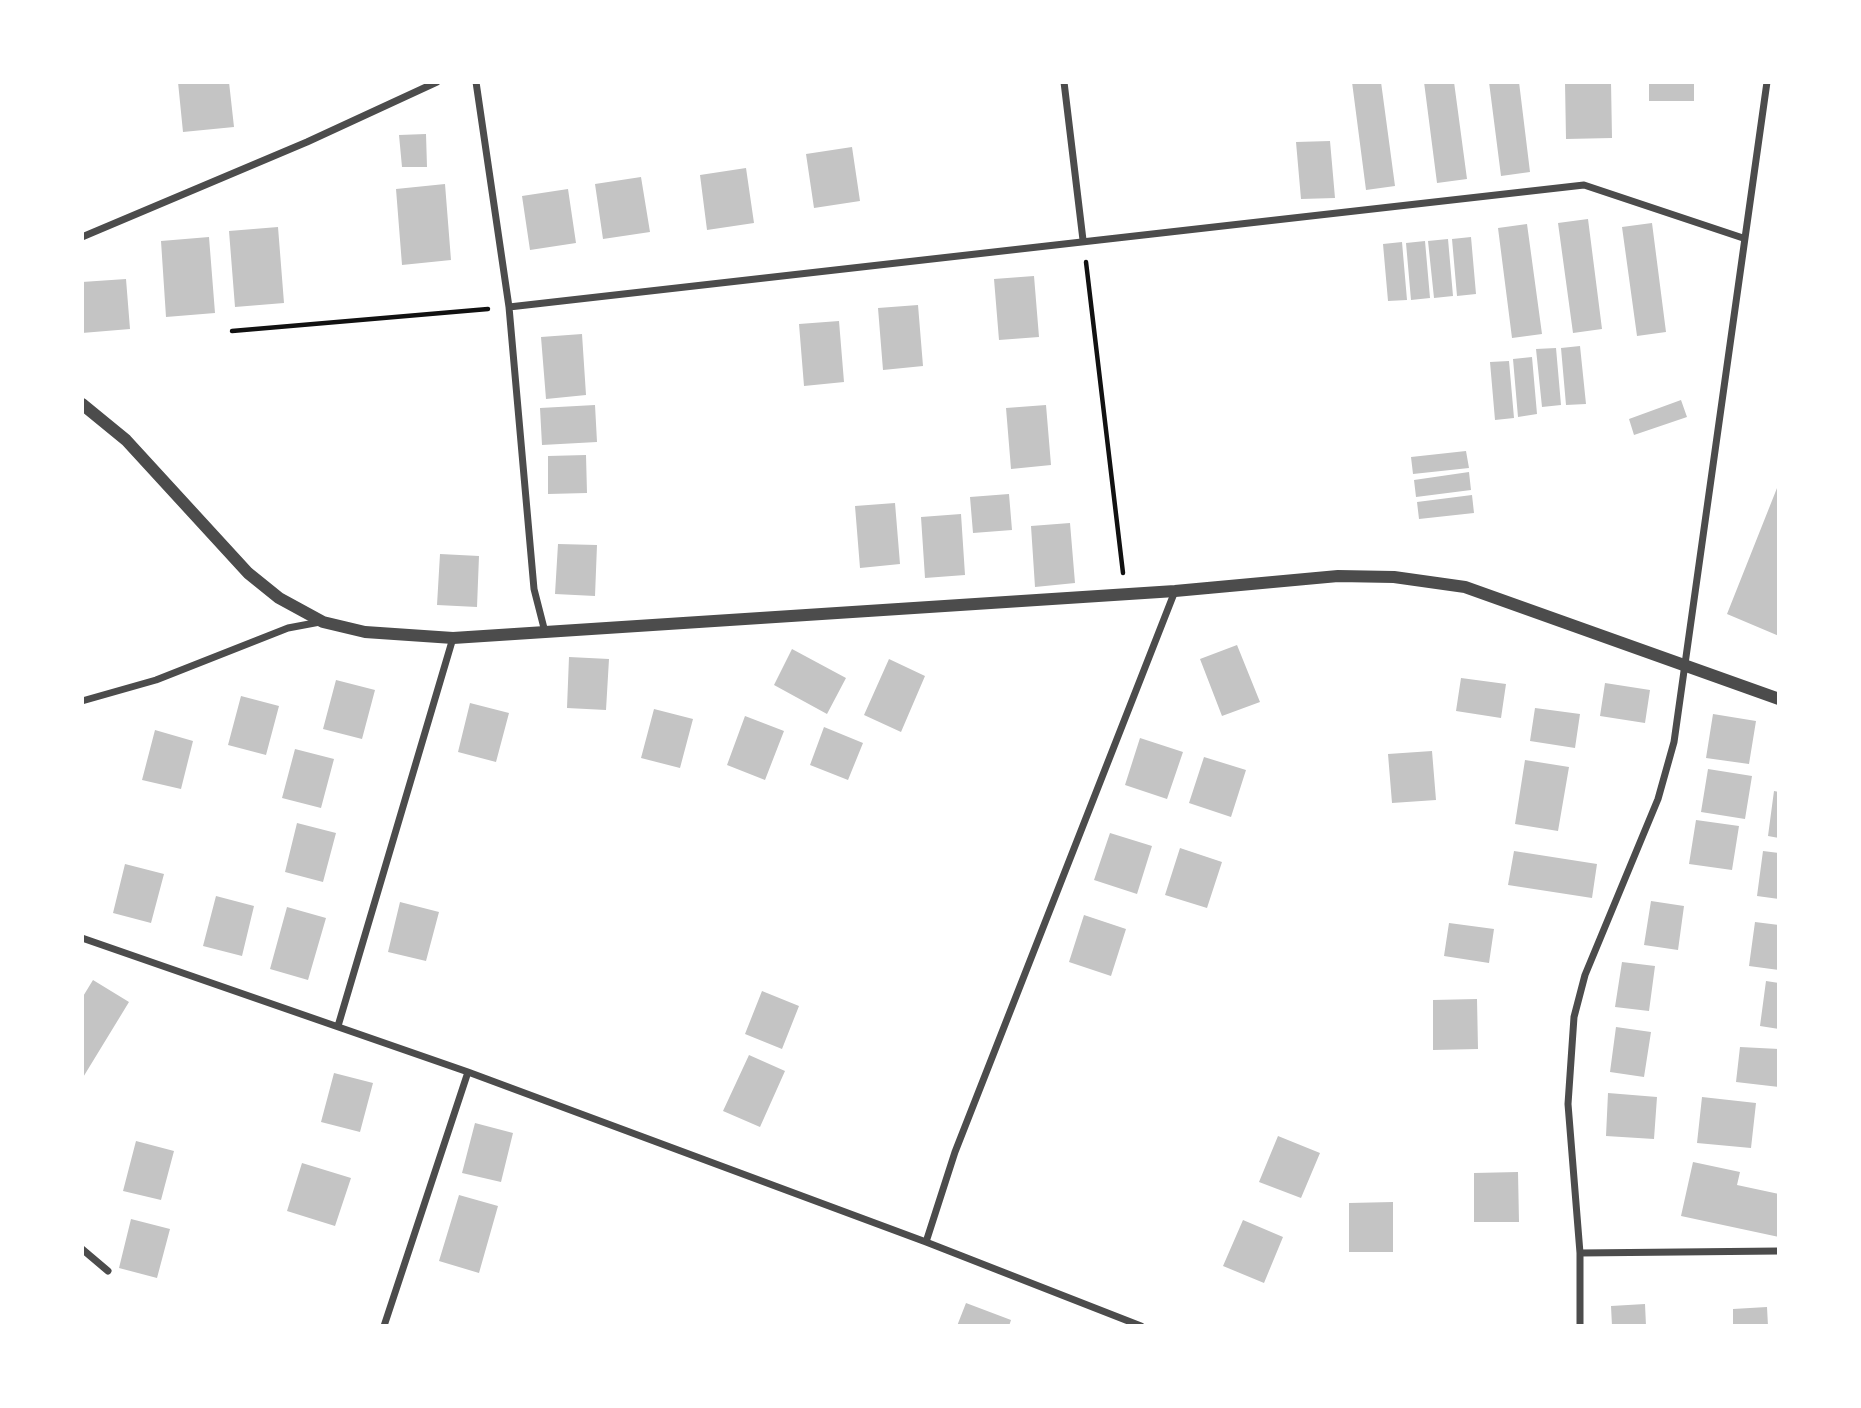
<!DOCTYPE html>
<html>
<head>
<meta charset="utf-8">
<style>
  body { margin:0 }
  #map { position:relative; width:1861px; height:1408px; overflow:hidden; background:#fff; font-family:"Fira Sans",sans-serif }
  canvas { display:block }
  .frame { position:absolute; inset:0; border:84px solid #fff; pointer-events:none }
</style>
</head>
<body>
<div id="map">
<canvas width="1861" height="1408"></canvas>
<div class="frame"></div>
</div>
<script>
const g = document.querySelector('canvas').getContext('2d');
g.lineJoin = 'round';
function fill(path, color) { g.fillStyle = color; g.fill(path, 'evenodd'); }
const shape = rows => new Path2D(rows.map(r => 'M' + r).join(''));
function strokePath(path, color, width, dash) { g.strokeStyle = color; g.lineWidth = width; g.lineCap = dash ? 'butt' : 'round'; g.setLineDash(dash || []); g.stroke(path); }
fill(shape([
  [178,82,229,82,234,127,183,132],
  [1352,82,1381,82,1395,186,1366,190],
  [1424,82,1454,82,1467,179,1437,183],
  [1489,82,1519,82,1530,172,1501,176],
  [1565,82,1611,82,1612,138,1566,139],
  [1649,82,1694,82,1694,101,1649,101],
  [426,134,427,167,402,167,399,135],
  [1330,141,1335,198,1301,199,1296,142],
  [852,147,860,201,814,208,806,154],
  [746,168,754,223,707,230,700,175],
  [641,177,650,232,603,239,595,184],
  [445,184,451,260,402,265,396,189],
  [568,189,576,243,530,250,522,196],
  [1588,219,1602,329,1573,333,1558,223],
  [1652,223,1666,332,1637,336,1622,227],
  [1527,224,1542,334,1512,338,1498,228],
  [278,227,284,303,235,307,229,231],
  [209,237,215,313,166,317,161,241],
  [1471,237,1476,294,1457,296,1452,239],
  [1448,239,1453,296,1434,298,1428,241],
  [1425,241,1430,298,1411,300,1406,243],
  [1402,242,1407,300,1388,301,1383,244],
  [1034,276,1039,337,999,340,994,279],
  [126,279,130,329,82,333,82,282],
  [918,305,923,366,883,370,878,308],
  [839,321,844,382,804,386,799,324],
  [582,334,586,395,546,399,541,337],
  [1580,346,1586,404,1566,405,1561,348],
  [1556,348,1561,405,1542,407,1536,349],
  [1532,357,1537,414,1518,417,1513,359],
  [1509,361,1514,418,1495,420,1490,362],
  [1681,400,1687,417,1634,435,1629,419],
  [595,405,597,442,542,445,540,408],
  [1046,405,1051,465,1011,469,1006,408],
  [1466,451,1469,468,1413,474,1411,457],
  [586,455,587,493,548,494,548,456],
  [1469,472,1471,490,1416,497,1414,480],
  [1779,483,1779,636,1727,614],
  [1009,494,1012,530,973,533,970,497],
  [1472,495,1474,513,1419,519,1417,502],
  [895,503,900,564,860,568,855,506],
  [961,514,965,575,925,578,921,517],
  [1070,523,1075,583,1035,587,1031,526],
  [558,544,597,545,595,596,555,594],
  [440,554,479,556,477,607,437,605],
  [1237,645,1260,702,1222,716,1200,659],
  [792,649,846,678,827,714,774,685],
  [569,657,609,659,606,710,567,708],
  [889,659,925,676,901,732,864,715],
  [1461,678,1506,684,1501,718,1456,711],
  [336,680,375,690,362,739,323,729],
  [1605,683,1650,690,1645,723,1600,716],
  [241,696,279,706,266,755,228,745],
  [470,703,509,713,496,762,458,752],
  [1535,708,1580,714,1575,748,1530,741],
  [654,709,693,719,680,768,641,758],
  [1713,714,1756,721,1749,764,1706,758],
  [745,716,784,731,765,780,727,765],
  [824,727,863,743,848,780,810,765],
  [155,730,193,741,181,789,142,780],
  [1140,738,1183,752,1167,799,1125,785],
  [295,749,334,759,321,808,282,798],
  [1432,751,1436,800,1392,803,1388,754],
  [1204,757,1246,770,1231,817,1189,803],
  [1525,760,1569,767,1558,831,1515,824],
  [1708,769,1752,776,1745,819,1701,812],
  [1774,791,1779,792,1779,838,1768,836],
  [1696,820,1739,826,1732,870,1689,864],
  [297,823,336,833,323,882,285,872],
  [1110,833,1152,846,1137,894,1094,880],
  [1180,848,1222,862,1207,908,1165,895],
  [1514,851,1597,864,1592,898,1508,885],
  [1763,851,1779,853,1779,899,1757,896],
  [125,864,164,874,151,923,113,913],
  [216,896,254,906,242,956,203,946],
  [1651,901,1684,906,1678,950,1644,945],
  [400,902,439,912,426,961,388,952],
  [287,907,326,918,308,980,270,969],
  [1084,915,1126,929,1111,976,1069,962],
  [1755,922,1779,925,1779,970,1749,966],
  [1449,923,1494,929,1489,963,1444,956],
  [1622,962,1655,966,1649,1011,1615,1007],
  [93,980,129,1002,82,1079,82,998],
  [1766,981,1779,983,1779,1029,1760,1026],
  [762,991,799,1006,782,1049,745,1034],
  [1477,999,1478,1049,1433,1050,1433,1000],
  [1616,1027,1651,1032,1644,1077,1610,1072],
  [1740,1047,1779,1049,1779,1087,1736,1082],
  [749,1055,785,1071,760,1127,723,1111],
  [334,1073,373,1083,360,1132,321,1122],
  [1608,1093,1657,1097,1654,1139,1606,1136],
  [1702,1097,1756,1103,1751,1148,1697,1143],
  [475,1123,513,1133,501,1182,462,1173],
  [1278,1136,1320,1153,1301,1198,1259,1182],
  [136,1141,174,1151,161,1200,123,1191],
  [1693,1162,1740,1172,1737,1185,1779,1194,1779,1237,1681,1216],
  [302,1163,351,1178,335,1226,287,1211],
  [1518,1172,1519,1222,1474,1222,1474,1173],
  [459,1195,498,1206,479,1273,439,1261],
  [1393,1202,1393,1252,1349,1252,1349,1203],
  [131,1219,170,1229,157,1278,119,1268],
  [1243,1220,1283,1237,1264,1283,1223,1266],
  [966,1303,1011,1320,1009,1326,957,1326],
  [1645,1304,1646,1326,1612,1326,1611,1306],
  [1767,1307,1768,1326,1733,1326,1733,1309]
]), '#c4c4c4');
strokePath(shape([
  [1086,262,1123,573],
  [232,331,488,309]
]), '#111', 4.5);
strokePath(shape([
  [476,82,509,307,534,589,545,632],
  [1064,82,1083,240],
  [82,237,307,142,437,82],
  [509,307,1584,185,1743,238],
  [82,701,156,680,288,628,320,622],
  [82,938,468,1072,926,1242,1141,1326],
  [338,1026,453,638],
  [926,1242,955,1152,1175,591],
  [82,1249,108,1271],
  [1580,1253,1779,1251],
  [384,1326,468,1072],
  [1580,1326,1580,1253,1568,1104,1574,1017,1585,975,1658,799,1674,742,1767,82]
]), '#4c4c4c', 7);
strokePath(shape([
  [82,404,126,440,248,573,279,598,323,622,365,632,453,638,1175,591,1338,576,1394,577,1465,587,1779,699]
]), '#4c4c4c', 12);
</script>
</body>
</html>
